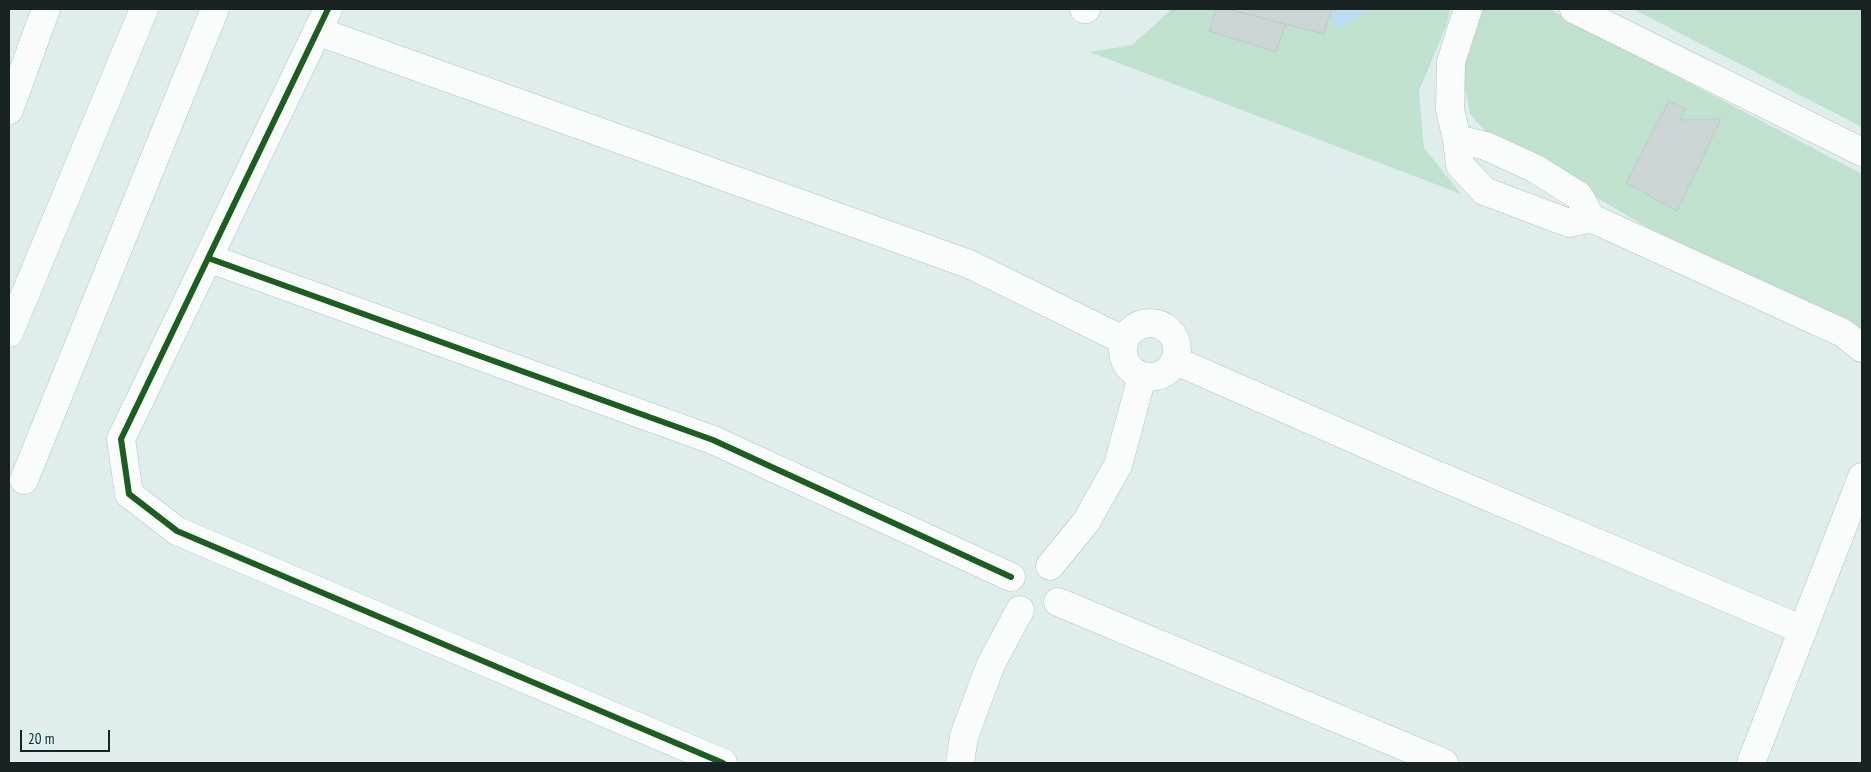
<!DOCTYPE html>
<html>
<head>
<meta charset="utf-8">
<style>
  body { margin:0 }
  #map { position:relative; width:1871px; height:772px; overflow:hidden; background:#dfeded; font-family:"PT Sans Narrow",sans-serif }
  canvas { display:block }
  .frame { position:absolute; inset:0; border:10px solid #192222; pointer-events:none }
  .scale { position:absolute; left:20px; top:730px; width:90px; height:22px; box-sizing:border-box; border:2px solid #192222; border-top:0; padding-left:6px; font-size:15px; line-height:18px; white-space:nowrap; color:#192222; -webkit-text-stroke:4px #d9f3f3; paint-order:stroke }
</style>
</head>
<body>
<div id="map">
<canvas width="1871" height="772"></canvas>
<div class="frame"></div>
<div class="scale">20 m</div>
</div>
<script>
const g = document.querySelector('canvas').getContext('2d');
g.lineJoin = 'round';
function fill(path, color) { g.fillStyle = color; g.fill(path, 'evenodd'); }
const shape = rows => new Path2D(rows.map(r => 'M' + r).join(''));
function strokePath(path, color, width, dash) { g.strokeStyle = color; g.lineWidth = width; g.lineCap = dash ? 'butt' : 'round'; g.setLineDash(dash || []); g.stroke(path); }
fill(shape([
  [1172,9,1450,9,1447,24,1419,91,1424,148,1461,194,1090,52,1132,45],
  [1481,9,1549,9,1862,174,1862,330,1704,260,1490,136,1470,114,1464,85,1467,40],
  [1633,9,1862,9,1862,127]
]), '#c1e1cf');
fill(shape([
  [1335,9,1373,9,1337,29,1332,18]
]), '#badcf5');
const building = shape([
  [1216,9,1227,9,1286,24,1276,52,1209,31,1216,9],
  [1227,9,1332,9,1324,34,1227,9],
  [1669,101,1686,109,1680,120,1721,119,1677,211,1626,183,1669,101]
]);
fill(building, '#cbd5d6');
strokePath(building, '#bfcacb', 1);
const minor = shape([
  [328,9,121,439,129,494,177,531,723,763],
  [1084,9,1086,9],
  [1468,9,1451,62,1450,110,1457,139,1460,165,1484,191,1569,223,1591,218],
  [1574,9,1862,152],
  [317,31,969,264,1123,340],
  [9,110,46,9],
  [1457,139,1486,146,1534,168,1579,196,1591,218,1843,333,1862,348],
  [208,258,713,440,1011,577],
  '1123 350a27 27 0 1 1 54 0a27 27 0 1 1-54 0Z',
  [9,333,144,9],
  [1176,361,1418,467,1803,630],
  [24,480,215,9],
  [1050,566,1086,522,1118,465,1142,377],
  [1058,602,1444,763],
  [960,763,964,736,991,664,1020,610],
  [1751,763,1862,477]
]);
strokePath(minor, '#b6c2c2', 29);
strokePath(minor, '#fafcfc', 28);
strokePath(shape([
  [328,9,121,439,129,494,177,531,723,763],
  [208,258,713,440,1011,577]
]), '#1b5e20', 6);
</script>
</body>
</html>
